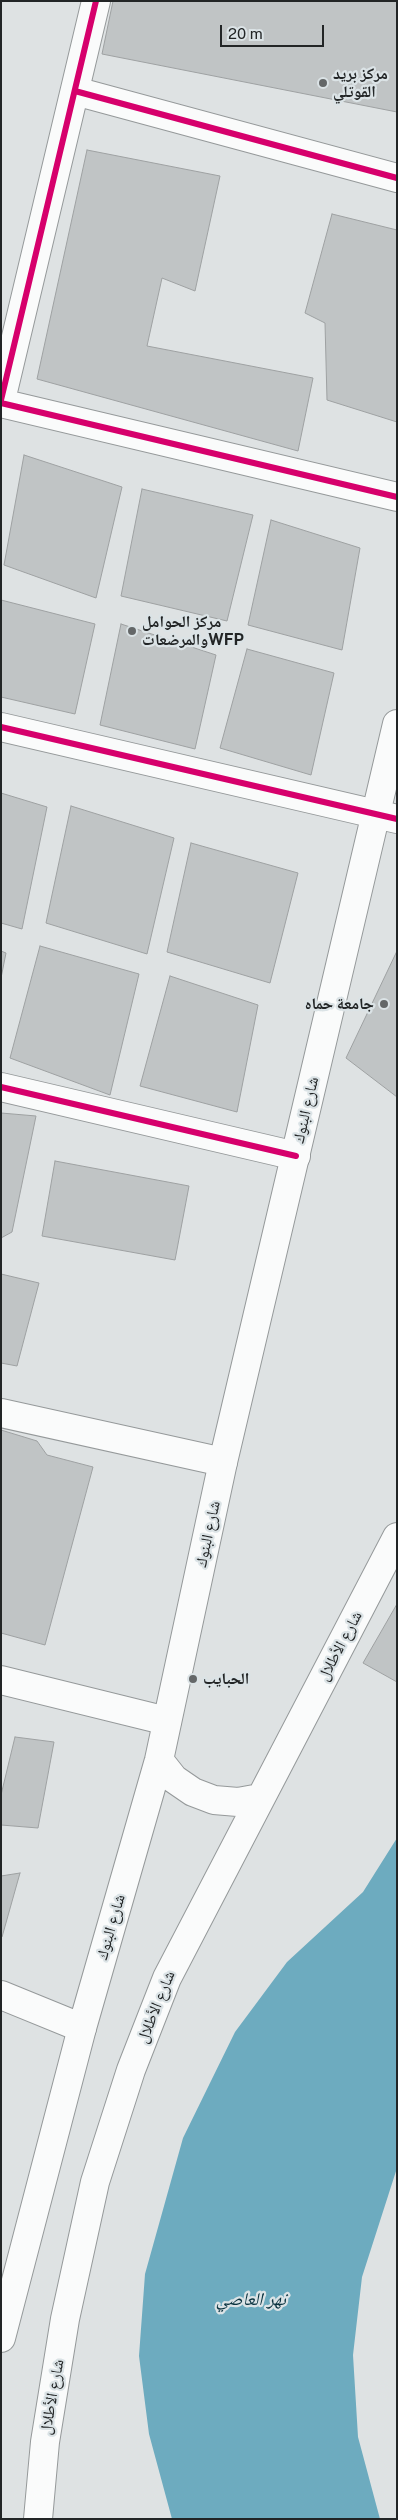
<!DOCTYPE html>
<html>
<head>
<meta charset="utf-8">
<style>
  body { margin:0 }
  #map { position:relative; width:398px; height:2520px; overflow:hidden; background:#dee2e3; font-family:"Public Sans",sans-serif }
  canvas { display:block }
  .frame { position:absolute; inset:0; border:2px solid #222526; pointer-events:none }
  .scale { position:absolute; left:220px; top:25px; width:104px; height:22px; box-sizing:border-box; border:2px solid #222526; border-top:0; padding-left:6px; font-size:15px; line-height:18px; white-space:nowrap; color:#222526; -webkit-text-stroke:4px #dbe3e6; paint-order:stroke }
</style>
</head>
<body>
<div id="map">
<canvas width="398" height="2520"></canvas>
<div class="frame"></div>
<div class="scale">20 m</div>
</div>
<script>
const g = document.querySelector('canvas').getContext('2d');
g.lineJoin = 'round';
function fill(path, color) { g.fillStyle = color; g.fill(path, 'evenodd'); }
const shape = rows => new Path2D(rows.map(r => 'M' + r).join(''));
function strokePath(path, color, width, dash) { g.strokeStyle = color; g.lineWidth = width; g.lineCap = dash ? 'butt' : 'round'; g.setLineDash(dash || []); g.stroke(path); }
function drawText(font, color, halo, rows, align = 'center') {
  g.font = font + ' "Public Sans","Noto Naskh Arabic",sans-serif'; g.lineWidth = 4.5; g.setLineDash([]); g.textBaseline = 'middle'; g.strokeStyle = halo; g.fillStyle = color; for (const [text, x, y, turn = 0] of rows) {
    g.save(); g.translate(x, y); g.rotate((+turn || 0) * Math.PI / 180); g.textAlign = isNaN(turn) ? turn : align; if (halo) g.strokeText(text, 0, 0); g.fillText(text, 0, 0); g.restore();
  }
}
fill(shape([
  [397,1838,397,2168,362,2277,353,2355,358,2437,380,2519,172,2519,149,2434,139,2356,145,2274,183,2138,235,2032,287,1962,363,1892]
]), '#6dabbf');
const building = shape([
  [113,1,397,1,397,112,102,54,113,1],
  [87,150,220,176,195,291,162,278,147,346,313,378,298,451,37,379,87,150],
  [332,214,397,230,397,422,327,400,325,323,305,313,332,214],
  [24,455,122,487,96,598,4,565,24,455],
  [142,489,253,515,227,621,121,596,142,489],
  [271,520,360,548,342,650,248,625,271,520],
  [1,600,95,624,75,714,1,697,1,600],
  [121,624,216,655,195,749,100,725,121,624],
  [247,649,334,673,311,775,220,748,247,649],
  [1,793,47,807,22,929,1,923,1,793],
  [71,806,174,838,147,954,46,923,71,806],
  [191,843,298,873,270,983,167,952,191,843],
  [40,946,139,974,110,1095,10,1058,40,946],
  [1,951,6,953,1,978,1,951],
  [397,951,397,1097,346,1058,397,951],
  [170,976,258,1005,237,1112,140,1086,170,976],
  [1,1113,36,1116,12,1232,1,1238,1,1113],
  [55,1161,189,1186,175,1260,42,1236,55,1161],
  [1,1274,39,1283,17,1366,1,1363,1,1274],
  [1,1430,37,1441,47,1455,93,1467,45,1645,1,1633,1,1430],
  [397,1604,397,1682,363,1663,397,1604],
  [15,1737,54,1742,38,1828,1,1825,1,1795,15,1737],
  [20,1873,2,1937,1,1937,1,1876,20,1873]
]);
fill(building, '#c0c4c5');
strokePath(building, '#9ea1a2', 1);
const minor = shape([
  [75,91,397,178],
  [1,400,96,1],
  [1,403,397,497],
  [1,727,397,819],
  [1,1087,296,1156],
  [1,1413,223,1462],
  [1,1680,167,1721],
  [1,1995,82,2028]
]);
const secondary = shape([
  [159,1760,174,1779,193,1792,214,1800,238,1802,260,1798],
  [1,2338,82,2028,159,1760,223,1462,397,724],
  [38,2519,45,2442,65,2319,95,2182,131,2070,167,1978,397,1537]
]);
strokePath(minor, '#95999a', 30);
strokePath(secondary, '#95999a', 30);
strokePath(minor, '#fafbfb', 28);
strokePath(secondary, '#fafbfb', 28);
strokePath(shape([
  [75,91,397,178],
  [1,400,96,1],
  [1,403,397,497],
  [1,727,397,819],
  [1,1087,296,1156]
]), '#d6006c', 6);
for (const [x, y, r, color] of [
  [323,83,5,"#646768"],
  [132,631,5,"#646768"],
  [384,1004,5,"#646768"],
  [193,1679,5,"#646768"]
]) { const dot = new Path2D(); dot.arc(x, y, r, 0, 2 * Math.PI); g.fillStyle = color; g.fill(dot); strokePath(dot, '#dbe3e6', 2); }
drawText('bold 16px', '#222526', '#dbe3e6', [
  ["مركز بريد",333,74],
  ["القوتلي",333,92],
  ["مركز الحوامل",142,622],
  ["والمرضعاتWFP",142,640],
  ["جامعة حماه",374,1004,"right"],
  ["الحبايب",203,1679]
], 'left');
drawText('16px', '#222526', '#dbe3e6', [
  ["شارع البنوك",306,1110,-77],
  ["شارع البنوك",208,1534,-78],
  ["شارع الأطلال",340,1646,-62],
  ["شارع البنوك",111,1927,-74],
  ["شارع الأطلال",156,2007,-68],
  ["شارع الأطلال",52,2397,-80]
]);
drawText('italic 18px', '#0a3340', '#dbe3e6', [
  ["نهر العاصي",251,2299]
]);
</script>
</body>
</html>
